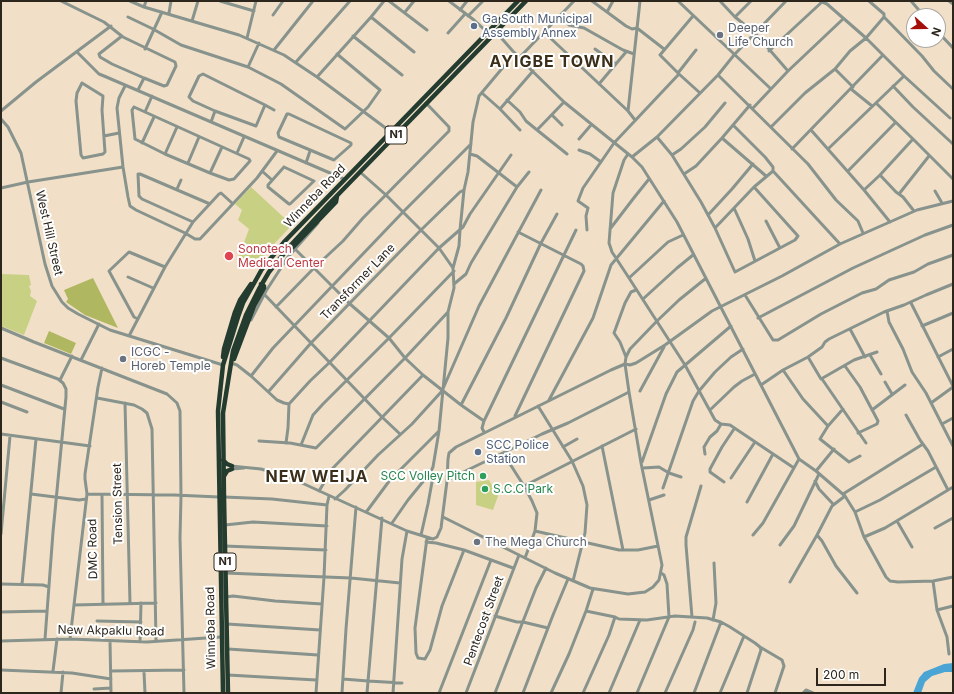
<!DOCTYPE html>
<html>
<head>
<meta charset="utf-8">
<style>
  body { margin:0 }
  #map { position:relative; width:954px; height:694px; overflow:hidden; background:#f1e0c7; font-family:Inter,sans-serif }
  canvas { display:block }
  .frame { position:absolute; inset:0; border:2px solid #2c261c; pointer-events:none }
  .north { position:absolute; left:906px; top:8px; width:40px; height:40px; box-sizing:border-box; background:#fff; border:1px solid #aba8a4; border-radius:50%; rotate:111deg; font-size:11px; font-weight:700; line-height:16px; text-align:center; color:#2c261c }
  .north::after { content:''; display:block; margin:auto; width:14px; height:18px; background:#a50f0a; clip-path:polygon(50% 0,100% 100%,50% 72%,0 100%) }
  .scale { position:absolute; left:816px; top:668px; width:70px; height:18px; box-sizing:border-box; border:2px solid #2c261c; border-top:0; padding-left:5px; font-size:12px; line-height:14px; white-space:nowrap; color:#2c261c; -webkit-text-stroke:3px #fff; paint-order:stroke }
</style>
</head>
<body>
<div id="map">
<canvas width="954" height="694"></canvas>
<div class="frame"></div>
<div class="north">N</div>
<div class="scale">200 m</div>
</div>
<script>
const g = document.querySelector('canvas').getContext('2d');
g.lineJoin = 'round';
function fill(path, color) { g.fillStyle = color; g.fill(path, 'evenodd'); }
const shape = rows => new Path2D(rows.map(r => 'M' + r).join(''));
function strokePath(path, color, width, dash) { g.strokeStyle = color; g.lineWidth = width; g.lineCap = dash ? 'butt' : 'round'; g.setLineDash(dash || []); g.stroke(path); }
function drawText(font, color, halo, rows, align = 'center') {
  g.font = font + ' Inter,sans-serif'; g.lineWidth = 4; g.setLineDash([]); g.textBaseline = 'middle'; g.strokeStyle = halo; g.fillStyle = color; for (const [text, x, y, turn = 0] of rows) {
    g.save(); g.translate(x, y); g.rotate((+turn || 0) * Math.PI / 180); g.textAlign = isNaN(turn) ? turn : align; if (halo) g.strokeText(text, 0, 0); g.fillText(text, 0, 0); g.restore();
  }
}
fill(shape([
  [251,187,292,225,273,245,258,266,239,256,249,229,238,220,242,210,235,204],
  [1,274,29,275,31,285,29,286,31,291,30,296,37,301,24,335,1,326],
  [489,480,498,496,493,510,476,505,476,482]
]), '#c8d083');
fill(shape([
  [93,278,118,328,85,315,66,302,68,299,64,290],
  [49,331,76,343,71,354,44,343]
]), '#afb761');
fill(shape([
  [953,663,953,672,945,672,932,676,925,682,921,693,913,693,919,678,924,672,944,664]
]), '#4aa5d4');
strokePath(shape([
  [61,1,104,22,123,37,175,62,176,66,167,85,164,86,144,78,112,64,100,57,99,54,122,36],
  [130,1,144,7,239,35,284,55,317,77,391,132],
  [220,1,254,11],
  [389,1,427,30],
  [449,1,474,20,488,33],
  [592,1,626,26,632,29,637,28,664,49],
  [678,1,771,89],
  [720,1,735,17,755,33,788,71],
  [820,1,827,4,866,38,904,76,828,149],
  [911,1,924,16],
  [949,1,953,4],
  [144,7,146,1],
  [460,10,467,1],
  [405,12,414,1],
  [607,12,613,1],
  [169,13,171,1],
  [273,15,283,1],
  [561,15,569,25,584,28,623,50,634,54],
  [468,16,483,1],
  [128,17,153,29,181,45,248,67,281,84,345,129,368,107,380,90,337,54],
  [371,17,414,52],
  [735,17,751,1],
  [884,17,922,56,934,71,953,89],
  [192,21,198,1],
  [496,32,519,58,564,102,632,157,642,167,677,222,799,459,816,471,845,496,855,512,864,537,886,577,890,581,898,582,933,581,953,577],
  [544,32,628,111,635,120],
  [938,32,953,48],
  [448,33,465,14],
  [353,36,402,75],
  [247,38,256,1],
  [145,49,162,12],
  [595,49,616,64],
  [274,50,313,1],
  [769,51,822,2],
  [77,52,99,74,104,76,344,179],
  [519,58,574,1],
  [296,62,350,1],
  [248,67,259,43],
  [835,69,853,87],
  [678,73,696,50],
  [679,74,660,55,693,16],
  [718,75,808,164,836,200,858,221,863,233],
  [904,76,950,118],
  [317,77,371,17,384,1],
  [82,83,103,96,102,110,105,152,103,154,83,158,81,155,76,101,77,93,82,83],
  [599,84,626,52],
  [125,86,119,98,117,108,123,167,128,197,130,206,136,210,185,233,195,239,200,239,257,178,277,151],
  [893,86,913,107,953,144],
  [851,89,872,106],
  [138,90,144,78],
  [482,93,500,109],
  [507,100,520,112,526,121,537,130],
  [564,102,537,130,567,154],
  [265,105,256,126,215,111,193,101,189,97,199,76,203,74,265,105,274,110],
  [134,107,249,159,250,161,234,179,229,180,210,173,165,154,135,139,132,110,134,107],
  [753,108,788,71,843,19],
  [1,111,36,82,111,26],
  [628,111,640,1],
  [145,112,152,96],
  [287,114,289,114,351,143,351,145,334,160,279,137,278,133,287,114],
  [552,115,562,125],
  [1,119,8,127,21,153,45,264,52,286,62,302,68,308,78,314,110,330,223,365],
  [211,122,215,111],
  [733,125,765,157,773,167,773,171,840,244],
  [771,127,805,93,835,69,850,51,866,38,884,17,884,14,869,1],
  [520,130,500,109,533,71],
  [811,130,864,190,890,222],
  [104,136,119,133],
  [657,137,672,155,701,202,715,228,735,272,795,240,798,236,754,187],
  [722,138,766,176],
  [579,139,591,125],
  [913,139,953,179],
  [142,143,154,117],
  [792,149,883,55],
  [579,150,590,154,601,162],
  [237,153,244,137],
  [165,154,177,127],
  [470,154,477,156,517,187],
  [628,154,624,160,613,193,609,243,612,252,629,278,685,365,715,420,721,424,730,425,794,468],
  [672,155,681,149,705,127,725,103],
  [632,157,657,137,718,75,734,55,786,1],
  [188,163,199,137],
  [306,163,310,151],
  [284,167,314,181,290,204,289,204,268,187,268,185,284,167],
  [262,171,272,180],
  [848,171,895,123],
  [360,172,386,195,439,248,453,268],
  [210,173,222,147],
  [684,174,696,166,722,138,750,105],
  [880,175,896,192,903,197,914,211],
  [1,188,28,182,123,167],
  [177,189,181,180],
  [864,190,880,175,913,139,876,103],
  [935,191,942,203],
  [899,194,929,156],
  [734,208,748,239,755,261],
  [708,215,732,189,753,164],
  [766,221,780,248],
  [193,222,142,199,139,196,138,174,140,174,210,204],
  [715,228,754,187,773,171],
  [610,229,633,199,649,179],
  [587,230,586,216,588,208,578,201,583,188,614,143,679,74,700,93],
  [295,249,350,304,389,338,405,358,423,375,461,405],
  [128,277,153,288],
  [629,278,668,242,683,235],
  [454,284,466,274,471,263,517,187,529,172],
  [264,294,382,417,400,434],
  [745,295,773,340,778,340,821,314,862,293,876,289,889,280,914,272,928,264,953,255],
  [643,299,677,268,693,255],
  [911,303,953,386],
  [276,307,314,268,343,241,363,218,449,131,449,127,426,103],
  [887,311,889,322,903,349,912,372,926,393,953,446],
  [758,318,853,268,925,235,953,225],
  [138,319,134,317,109,271,129,252,165,267],
  [251,320,266,291,288,257,318,223],
  [922,326,953,313],
  [1,328,34,342,167,394,177,403,180,411,181,496,180,538,184,693],
  [850,329,865,357],
  [129,336,165,267,193,222,219,194,221,193,232,203],
  [870,355,881,374],
  [626,357,620,342,614,333,625,303,631,292,636,290],
  [808,357,821,379,854,360,877,352],
  [938,357,953,349],
  [1,358,58,379,63,383,66,389,66,397,53,532,45,639],
  [81,360,99,324],
  [231,363,237,365,251,376,277,400,284,403,289,404],
  [845,366,860,387,878,421,877,424,858,433],
  [783,370,803,399,828,426],
  [251,376,273,348,294,326,403,212,471,144],
  [822,379,866,443],
  [60,380,72,356],
  [885,382,892,394],
  [1,385,64,409],
  [761,385,783,370,808,357,822,347,825,342,829,339,884,312,904,305,926,295,953,284],
  [269,391,311,343,421,230,460,192,464,190],
  [640,391,664,347],
  [97,398,134,405,142,409,147,413,152,429,156,641],
  [549,400,593,318,611,265,664,201],
  [1,402,27,412],
  [125,403,130,603],
  [931,403,953,387],
  [538,406,572,461,583,486,587,505,585,533,573,581],
  [843,409,828,426,820,439,849,462,860,456],
  [710,410,734,387,742,381,755,374],
  [872,410,905,385],
  [906,415,920,440,928,451,948,490],
  [515,416,584,271,583,266,581,264,518,232],
  [484,421,461,405,506,318,541,243,557,214],
  [942,424,953,418],
  [484,432,482,428,484,421,576,230],
  [1,434,90,446],
  [259,441,290,443,316,448,405,358,448,312],
  [286,443,288,428,289,404,310,381,330,362,439,248,463,227,470,214,511,155],
  [301,445,313,415,323,404,389,338,454,271],
  [602,446,623,550],
  [563,447,577,439],
  [503,453,524,486,532,501,537,513,535,531,525,558],
  [705,454,704,447,710,437,717,431,721,424],
  [642,462,666,394,677,372,731,326],
  [231,466,261,469,291,478,407,531,433,539,437,537,441,528,447,481,448,459,449,453,456,447,611,370,625,364,630,365,636,363,665,345,712,311,782,276,840,244,917,210,953,201],
  [643,468,659,467,669,473,681,477],
  [232,469,244,468],
  [816,471,834,449],
  [731,478,755,442],
  [447,480,542,434,568,423,629,392],
  [815,481,819,489,833,504],
  [724,482,710,472,710,469,722,447,734,429],
  [524,486,636,429],
  [663,488,693,401,699,391,715,372,731,357,743,349],
  [319,491,333,468,423,375],
  [31,494,79,500,86,499],
  [87,494,174,495,219,497],
  [843,494,923,444],
  [102,495,103,604],
  [845,496,832,506,817,535,822,541,836,566,857,593],
  [224,497,272,499,327,505],
  [335,499,345,490,378,455,412,424,442,391,479,306,541,190],
  [649,500,664,495],
  [747,502,773,454],
  [367,511,390,480,439,431],
  [855,512,880,500,936,467],
  [443,517,555,573,590,588,628,594,645,592,653,587,659,580,662,565,641,463,629,392,625,364,626,357,630,349,657,321,679,300,705,279],
  [897,521,912,547],
  [392,523,408,500,430,473],
  [225,525,253,522,327,526],
  [935,528,953,518],
  [535,531,619,550,638,550,658,546],
  [1,534,10,436],
  [421,535,428,504,432,482,430,473,433,467,439,431,448,338,448,312,454,288,453,268,459,246,460,230,464,190,468,172,473,122,479,96,515,53],
  [753,535,763,523,799,459],
  [864,537,885,528,953,487],
  [427,538,415,628,416,653,418,658,425,659,430,650,442,606,464,550],
  [426,542,436,543,464,550,513,568],
  [780,545,794,526,819,474],
  [224,546,326,550],
  [225,573,351,578,400,583],
  [933,581,937,610,947,637,949,654],
  [790,582,817,535],
  [1,584,43,585,49,587],
  [22,584,36,439],
  [226,597,233,596,275,601,322,604],
  [74,605,156,603],
  [937,610,953,606],
  [586,611,615,617,619,619,647,620,675,616,707,618,721,622,730,627,755,643,760,647,761,650,747,693],
  [1,612,46,611],
  [495,616,517,622,523,622,548,628],
  [692,617,686,545,686,537,701,486],
  [713,620,716,603,714,563],
  [97,621,141,622],
  [227,624,320,630],
  [70,639,87,494,85,479,85,474,98,387,102,368],
  [1,641,70,639,147,642,221,637],
  [110,641,111,693],
  [140,642,141,603],
  [760,647,782,660,784,666,775,693],
  [228,649,318,655],
  [1,670,72,673,111,679],
  [53,671,57,639],
  [111,671,184,670],
  [144,672,145,693],
  [228,675,316,680],
  [343,679,368,681,402,683],
  [94,689,111,688],
  [61,693,63,672],
  [316,693,324,577,327,505,329,496],
  [342,693,346,629,356,507],
  [367,693,382,518],
  [393,693,402,559,407,531],
  [439,693,491,560],
  [466,693,519,555],
  [495,693,536,588,546,568],
  [523,693,553,615,568,579],
  [551,693,569,654,586,611,593,589],
  [583,693,609,635,615,617],
  [609,693,640,620],
  [637,693,669,617,667,584,664,575,661,573],
  [665,693,693,630,695,622],
  [694,693,721,622],
  [720,693,744,636],
  [803,693,806,690,813,693]
]), '#87938c', 3);
strokePath(shape([
  [293,247,336,202,337,196],
  [223,357,224,349,235,312,240,300,251,284],
  [234,359,254,306,264,288,264,286,261,284],
  [223,460,227,464,232,466],
  [224,476,227,471,232,469],
  [223,693,218,411,223,365,238,317,243,303,262,269,285,241,518,1],
  [228,693,224,497,223,413,233,351,246,315,259,289,269,272,290,246,327,206,526,1]
]), '#243c2f', 4.5);
for (const [x, y, r, color] of [
  [474,26,4,"#5c6f8a"],
  [720,35,4,"#6b7280"],
  [229,256,5,"#e0444e"],
  [123,359,4,"#6b7280"],
  [478,452,4,"#5c6f8a"],
  [483,476,4,"#2e9e5b"],
  [485,489,4,"#2e9e5b"],
  [477,542,4,"#6b7280"]
]) { const dot = new Path2D(); dot.arc(x, y, r, 0, 2 * Math.PI); g.fillStyle = color; g.fill(dot); strokePath(dot, '#fff', 1.5); }
for (const [x, y, w] of [
  [396,135,22],
  [225,562,22]
]) { const box = new Path2D(); box.roundRect(x - w / 2, y - 9, w, 18, 3); g.fillStyle = '#fff'; g.fill(box); strokePath(box, '#2c261c', 1); }
drawText('bold 11px', '#2c261c', null, [
  ["N1",396,135],
  ["N1",225,562]
]);
drawText('12px', '#4e5e75', '#fff', [
  ["Ga South Municipal",482,19],
  ["Assembly Annex",482,33],
  ["SCC Police",486,445],
  ["Station",486,459]
], 'left');
drawText('12px', '#5b616d', '#fff', [
  ["Deeper",728,28],
  ["Life Church",728,42],
  ["ICGC -",131,352],
  ["Horeb Temple",131,366],
  ["The Mega Church",485,542]
], 'left');
drawText('12px', '#2c261c', '#fff', [
  ["Winneba Road",315,196,-46],
  ["West Hill Street",49,233,77],
  ["Transformer Lane",358,282,-46],
  ["Tension Street",118,504,-91],
  ["DMC Road",93,549,-91],
  ["Pentecost Street",484,621,-70],
  ["Winneba Road",211,628,-91],
  ["New Akpaklu Road",111,631,1]
]);
drawText('12px', '#be3a42', '#fff', [
  ["Sonotech",238,249],
  ["Medical Center",238,263]
], 'left');
drawText('12px', '#27864d', '#fff', [
  ["SCC Volley Pitch",475,476],
  ["S.C.C Park",493,489,"left"]
], 'right');
g.letterSpacing = '1px';
drawText('bold 16px', '#3c2f1a', '#fff', [
  ["AYIGBE TOWN",552,62],
  ["NEW WEIJA",317,477]
]);
g.letterSpacing = '0px';
</script>
</body>
</html>
